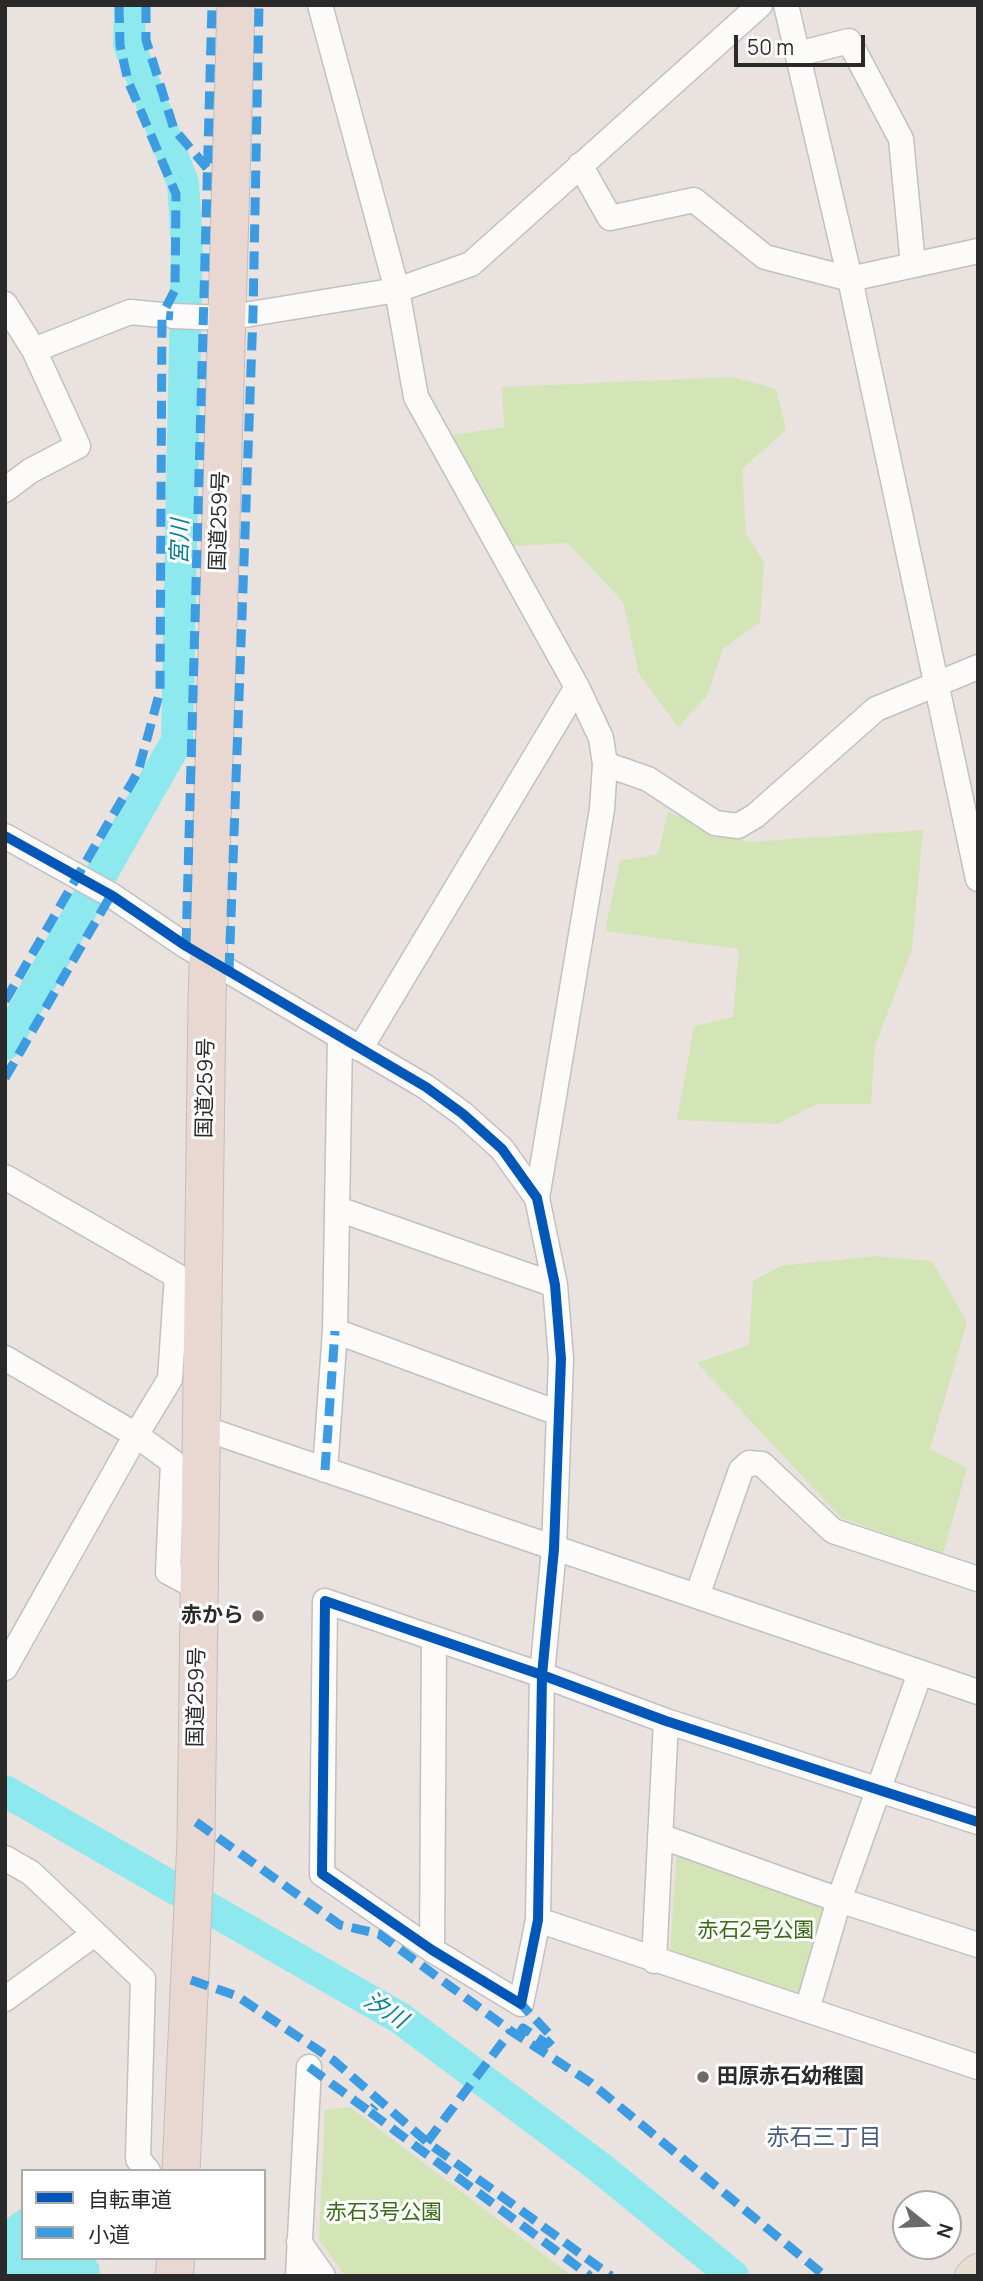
<!DOCTYPE html>
<html>
<head>
<meta charset="utf-8">
<style>
  body { margin:0 }
  #map { position:relative; width:983px; height:2281px; overflow:hidden; background:#e9e2df; font-family:Manrope,"Noto Sans JP",sans-serif }
  canvas { display:block }
  .frame { position:absolute; inset:0; border:7px solid #2a2a2a; pointer-events:none }
  .legend { position:absolute; left:21px; top:2169px; width:245px; height:91px; box-sizing:border-box; background:#fff; border:2px solid #aaa; margin:0; padding:9px 12px; list-style:none; font-size:21px; color:#2a2a2a }
  .legend li { display:flex; align-items:center; gap:14px; height:35px }
  .legend b { width:35px; border:2px solid #aaa }
  .north { position:absolute; left:892px; top:2190px; width:70px; height:70px; box-sizing:border-box; background:#fff; border:2px solid #aaa; border-radius:50%; rotate:108deg; font-size:19px; font-weight:700; line-height:28px; text-align:center; color:#2a2a2a }
  .north::after { content:''; display:block; margin:auto; width:24px; height:32px; background:#6d6a69; clip-path:polygon(50% 0,100% 100%,50% 72%,0 100%) }
  .scale { position:absolute; left:734px; top:35px; width:131px; height:32px; box-sizing:border-box; border:4px solid #2a2a2a; border-top:0; padding-left:9px; font-size:21px; line-height:24px; white-space:nowrap; color:#2a2a2a; -webkit-text-stroke:5px #fff; paint-order:stroke }
</style>
</head>
<body>
<div id="map">
<canvas width="983" height="2281"></canvas>
<div class="frame"></div>
<ul class="legend">
<li><b style="height:9px;background:#0057b8"></b>自転車道</li>
<li><b style="height:9px;background:#3d9ce1"></b>小道</li>
</ul>
<div class="north">N</div>
<div class="scale">50 m</div>
</div>
<script>
const g = document.querySelector('canvas').getContext('2d');
g.lineJoin = 'round';
function fill(path, color) { g.fillStyle = color; g.fill(path, 'evenodd'); }
const shape = rows => new Path2D(rows.map(r => 'M' + r).join(''));
function strokePath(path, color, width, dash) { g.strokeStyle = color; g.lineWidth = width; g.lineCap = dash ? 'butt' : 'round'; g.setLineDash(dash || []); g.stroke(path); }
function drawText(font, color, halo, rows, align = 'center') {
  g.font = font + ' Manrope,"Noto Sans JP",sans-serif'; g.lineWidth = 6; g.setLineDash([]); g.textBaseline = 'middle'; g.strokeStyle = halo; g.fillStyle = color; for (const [text, x, y, turn = 0] of rows) {
    g.save(); g.translate(x, y); g.rotate((+turn || 0) * Math.PI / 180); g.textAlign = isNaN(turn) ? turn : align; if (halo) g.strokeText(text, 0, 0); g.fillText(text, 0, 0); g.restore();
  }
}
fill(shape([
  [732,377,776,389,786,430,742,469,746,534,764,562,760,622,723,649,707,696,678,727,639,674,623,602,568,543,512,546,448,436,504,427,502,387],
  [668,812,748,842,923,830,912,949,875,1046,871,1104,817,1104,777,1124,677,1120,694,1026,733,1017,739,949,605,931,620,861,658,854],
  [874,1256,932,1261,967,1322,930,1449,967,1468,943,1554,841,1518,697,1363,749,1345,753,1281,780,1266],
  [677,1850,829,1904,798,1999,670,1953],
  [350,2107,572,2276,345,2276,319,2240,325,2110]
]), '#d3e5b6');
fill(shape([
  [23,2207,23,2258,94,2258,99,2265,100,2276,5,2276,5,2220]
]), '#8ee9ee');
strokePath(shape([
  [5,1044,177,741,187,244,183,183,129,44,130,5],
  [5,1791,400,2018,598,2166,733,2276]
]), '#8ee9ee', 32);
const minor = shape([
  [320,5,397,290,416,397,577,687,601,738,605,764,602,809,537,1198],
  [786,5,850,279,978,879],
  [798,54,849,41,901,139,913,265],
  [580,165,610,218,694,200,765,257,850,279,978,251],
  [5,304,34,350,78,446,30,471,5,490],
  [173,316,226,318,397,290,471,264,760,5],
  [34,350,130,312,162,315],
  [605,764,648,779,715,823,738,826,755,816,876,709,978,667],
  [5,836,111,895,186,946,426,1087,463,1114,502,1149,537,1198,555,1285,561,1359,554,1549,542,1675,538,1920,521,2004,432,1950,322,1874,325,1601,542,1675,666,1721,978,1822],
  [360,1049,577,687],
  [5,1177,177,1276,170,1379,136,1435,5,1668],
  [338,1209,555,1285],
  [335,1331,558,1413],
  [5,1358,136,1435,173,1462,168,1572,198,1588],
  [200,1427,978,1692],
  [325,1470,335,1331,340,1037],
  [697,1596,741,1470,749,1463,762,1464,833,1531,978,1579],
  [660,1836,839,1900,978,1945],
  [5,1858,31,1873,143,1979,138,2159,148,2171],
  [538,1920,978,2067],
  [432,1950,434,1640],
  [654,1961,666,1721],
  [5,1999,93,1935],
  [807,2010,839,1900,920,1673],
  [299,2242,323,2276],
  [298,2276,309,2067]
]);
const major = shape([
  [971,2276,978,2270]
]);
const highway = shape([
  [181,2171,196,1839,207,1000,236,5],
  [174,2276,176,2258]
]);
strokePath(minor, '#c2c0c1', 27);
strokePath(major, '#c0bebd', 34);
strokePath(highway, '#c0bebd', 39);
strokePath(minor, '#fcfbfa', 24);
strokePath(major, '#e7ded2', 32);
strokePath(highway, '#e9d8d2', 37);
strokePath(shape([
  [119,5,120,45,128,81,176,194,175,290,162,315],
  [146,5,146,40,174,129,207,168],
  [186,946,212,5],
  [229,971,253,314,259,5],
  [5,1001,138,772,160,691,162,315,173,316],
  [5,1078,111,895],
  [325,1470,335,1331],
  [196,1822,340,1925,379,1934,511,2031,591,2083,825,2276],
  [191,1980,237,1996,333,2060,427,2142,611,2276],
  [518,2036,523,2028,547,2044,553,2038,521,2004],
  [309,2067,370,2112,375,2106],
  [370,2112,590,2276],
  [427,2142,511,2031]
]), '#3d9ce1', 9, [18, 9]);
strokePath(shape([
  [5,836,111,895,186,946,426,1087,463,1114,502,1149,537,1198,555,1285,561,1359,554,1549,542,1675,538,1920,521,2004,432,1950,322,1874,325,1601,542,1675,666,1721,978,1822]
]), '#0057b8', 10);
for (const [x, y, r, color] of [
  [258,1616,7,"#6d6a69"],
  [703,2077,7,"#6d6a69"]
]) { const dot = new Path2D(); dot.arc(x, y, r, 0, 2 * Math.PI); g.fillStyle = color; g.fill(dot); strokePath(dot, '#fff', 2.5); }
drawText('21px', '#2a2a2a', '#fff', [
  ["国道259号",220,521,-88],
  ["国道259号",206,1088,-89],
  ["国道259号",197,1697,-89]
]);
drawText('bold 21px', '#2a2a2a', '#fff', [
  ["赤から",244,1616],
  ["田原赤石幼稚園",717,2077,"left"]
], 'right');
drawText('21px', '#396b16', '#fff', [
  ["赤石2号公園",756,1931],
  ["赤石3号公園",384,2213]
]);
drawText('italic 23px', '#078094', '#fff', [
  ["宮川",181,542,-89],
  ["汐川",385,2011,32]
]);
drawText('23px', '#485c7d', '#fff', [
  ["赤石三丁目",824,2139]
]);
</script>
</body>
</html>
